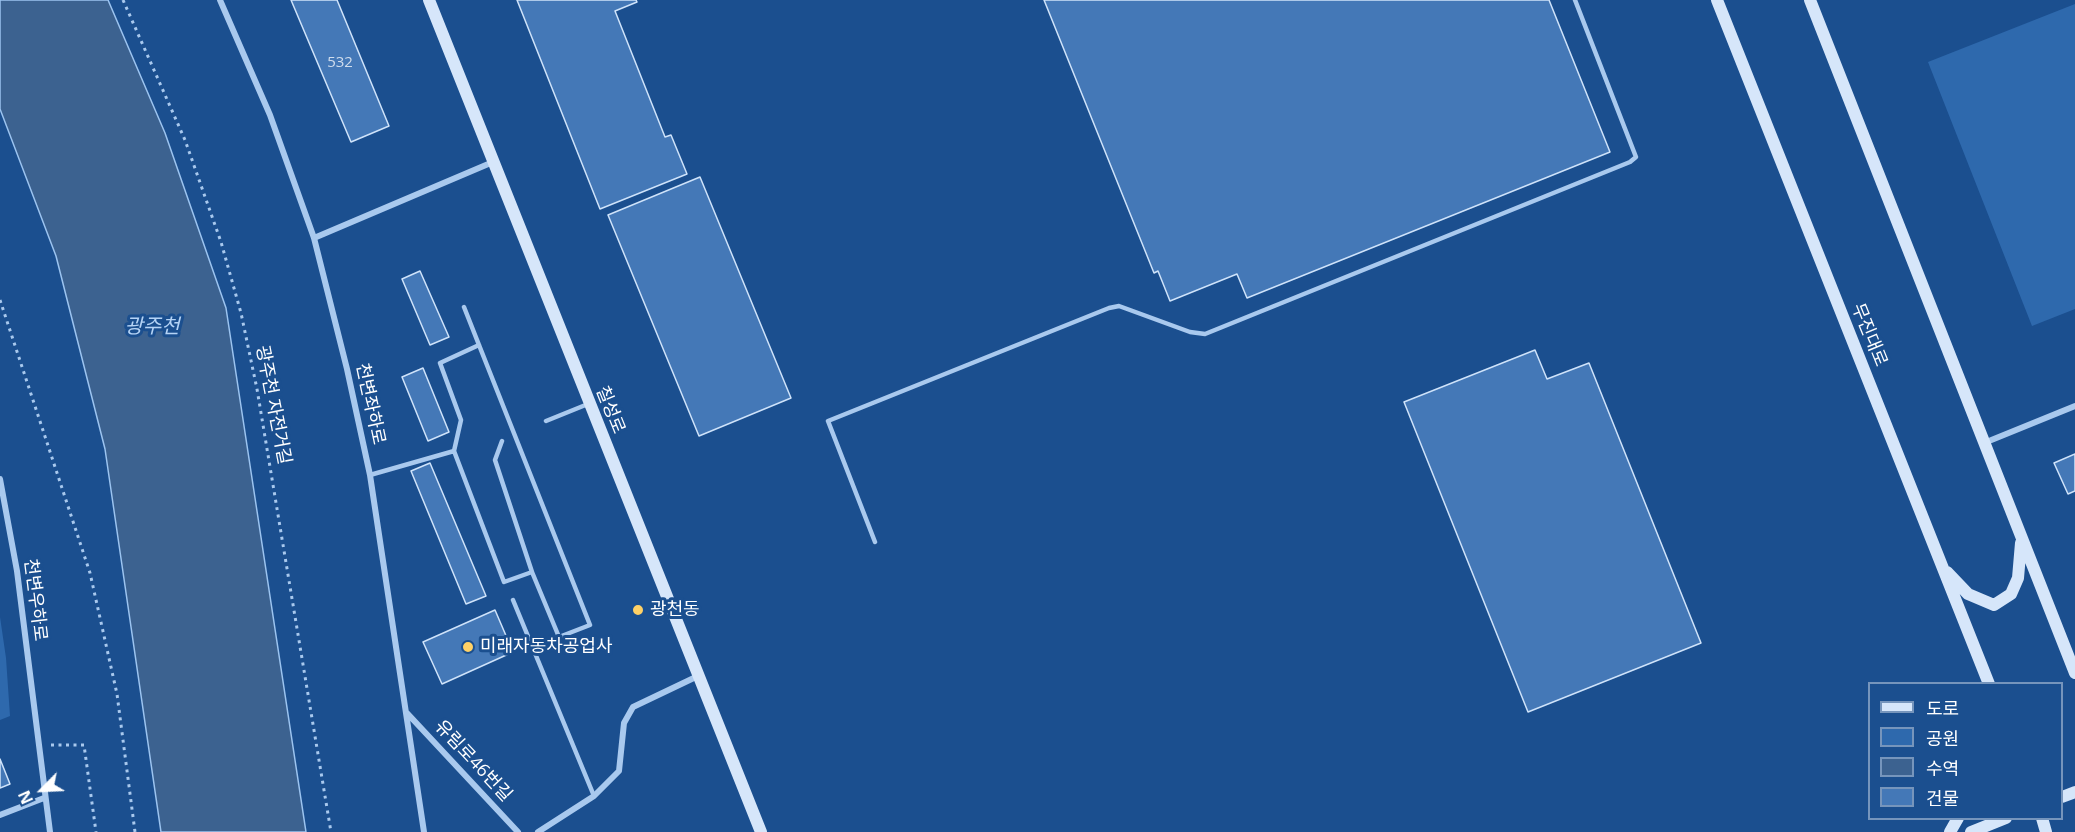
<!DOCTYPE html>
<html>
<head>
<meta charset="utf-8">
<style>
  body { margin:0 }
  #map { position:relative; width:2075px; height:832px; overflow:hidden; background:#1b4f8f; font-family:"Open Sans","Noto Sans KR",sans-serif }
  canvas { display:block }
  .legend { position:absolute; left:1868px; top:682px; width:195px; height:138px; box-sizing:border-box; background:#1b4f8f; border:2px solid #7695bc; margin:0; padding:8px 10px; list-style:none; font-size:18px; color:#fff }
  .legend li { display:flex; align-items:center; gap:12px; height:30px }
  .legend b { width:30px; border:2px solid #7695bc }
  .north { position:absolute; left:12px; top:760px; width:60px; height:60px; -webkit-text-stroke:4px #1b4f8f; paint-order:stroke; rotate:246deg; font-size:16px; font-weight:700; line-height:24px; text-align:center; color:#fff }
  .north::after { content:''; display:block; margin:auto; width:21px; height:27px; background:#fff; clip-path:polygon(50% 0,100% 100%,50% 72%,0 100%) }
</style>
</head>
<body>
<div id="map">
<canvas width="2075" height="832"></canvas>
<ul class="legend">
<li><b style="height:8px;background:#d6e6fa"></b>도로</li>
<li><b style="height:16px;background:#2e69ad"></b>공원</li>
<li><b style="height:16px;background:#3c6290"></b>수역</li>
<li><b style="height:16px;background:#4478b7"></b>건물</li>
</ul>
<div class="north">N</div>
</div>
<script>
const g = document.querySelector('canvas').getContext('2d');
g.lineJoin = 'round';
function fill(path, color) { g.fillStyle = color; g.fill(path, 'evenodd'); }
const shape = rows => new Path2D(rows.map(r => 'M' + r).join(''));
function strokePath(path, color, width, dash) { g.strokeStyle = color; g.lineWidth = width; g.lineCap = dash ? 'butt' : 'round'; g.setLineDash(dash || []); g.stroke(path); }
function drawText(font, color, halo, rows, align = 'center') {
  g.font = font + ' "Open Sans","Noto Sans KR",sans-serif'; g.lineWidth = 6; g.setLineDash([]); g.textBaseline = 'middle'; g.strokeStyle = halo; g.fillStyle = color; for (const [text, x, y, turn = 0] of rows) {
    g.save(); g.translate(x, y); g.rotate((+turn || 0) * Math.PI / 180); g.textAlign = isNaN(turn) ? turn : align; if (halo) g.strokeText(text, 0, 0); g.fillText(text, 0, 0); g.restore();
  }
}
fill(shape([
  [2075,4,2075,309,2032,326,1928,62],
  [0,617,6,658,10,716,0,720]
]), '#2e69ad');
const water = shape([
  [0,0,108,0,165,133,226,308,306,832,161,832,105,449,56,256,0,109,0,0]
]);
fill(water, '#3c6290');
strokePath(water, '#9cc4f0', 1.5);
const building = shape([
  [291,0,337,0,389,126,351,142,291,0],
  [517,0,636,0,637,2,615,11,665,137,671,135,687,174,600,209,517,0],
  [1044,0,1549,0,1610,152,1247,298,1237,274,1170,301,1158,271,1154,273,1044,0],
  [700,177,791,398,699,436,608,215,700,177],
  [420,271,449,337,430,345,402,279,420,271],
  [1535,350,1547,379,1589,363,1701,643,1528,712,1404,402,1535,350],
  [423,368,449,432,428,441,402,377,423,368],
  [2075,454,2075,491,2068,494,2054,463,2075,454],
  [430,463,486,596,466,604,411,471,430,463],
  [495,610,513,652,442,684,423,642,495,610],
  [0,759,10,784,0,788,0,759]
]);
fill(building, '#4478b7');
strokePath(building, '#cfe3fa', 1.5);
strokePath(shape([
  [123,0,185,140,221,242,241,313,257,389,331,832],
  [0,300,90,573,117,694,135,832],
  [51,745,84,745,96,832]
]), '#a9c9ee', 3, [3, 4.5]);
strokePath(shape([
  [464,307,479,345],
  [479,345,590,625,559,637,532,572,504,582,454,451,461,420,440,363,479,345],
  [546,421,588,404],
  [502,441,495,460,532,572],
  [370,475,454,451],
  [875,542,828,421,1109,308,1119,306,1190,332,1205,334,1630,162,1636,157,1575,0],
  [513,600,594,796]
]), '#a9c9ee', 4.5);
strokePath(shape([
  [220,0,270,115,314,238,347,369,370,475,424,832],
  [314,238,493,162],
  [1984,443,2075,406],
  [0,479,17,571,50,832],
  [406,712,518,832],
  [0,815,44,798],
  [538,832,594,796,619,771,624,723,633,707,698,676]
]), '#a9c9ee', 6);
strokePath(shape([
  [429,0,761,832],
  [1717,0,1989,684],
  [1810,0,2075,673],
  [1947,572,1968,594,1994,605,2011,594,2018,578,2021,543],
  [2062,797,2075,792],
  [2042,818,2046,832],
  [1950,832,1958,818],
  [1971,832,2006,818]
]), '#d6e6fa', 12);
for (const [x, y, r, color] of [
  [638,610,6,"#ffd166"],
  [468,647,6,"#ffd166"]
]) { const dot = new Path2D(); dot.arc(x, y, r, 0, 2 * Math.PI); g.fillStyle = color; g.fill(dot); strokePath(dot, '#1b4f8f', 2); }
drawText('15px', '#d0dded', null, [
  ["532",340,63]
]);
drawText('18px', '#fff', '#1b4f8f', [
  ["무진대로",1869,335,68],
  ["천변좌하로",370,404,78],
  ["광주천 자전거길",273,405,79],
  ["칠성로",610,410,68],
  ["천변우하로",35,600,83],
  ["유림로46번길",473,761,47]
]);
drawText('18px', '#fff', '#1b4f8f', [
  ["광천동",650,610],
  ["미래자동차공업사",480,647]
], 'left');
drawText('italic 20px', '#b5d3f5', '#1b4f8f', [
  ["광주천",152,327]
]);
</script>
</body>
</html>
